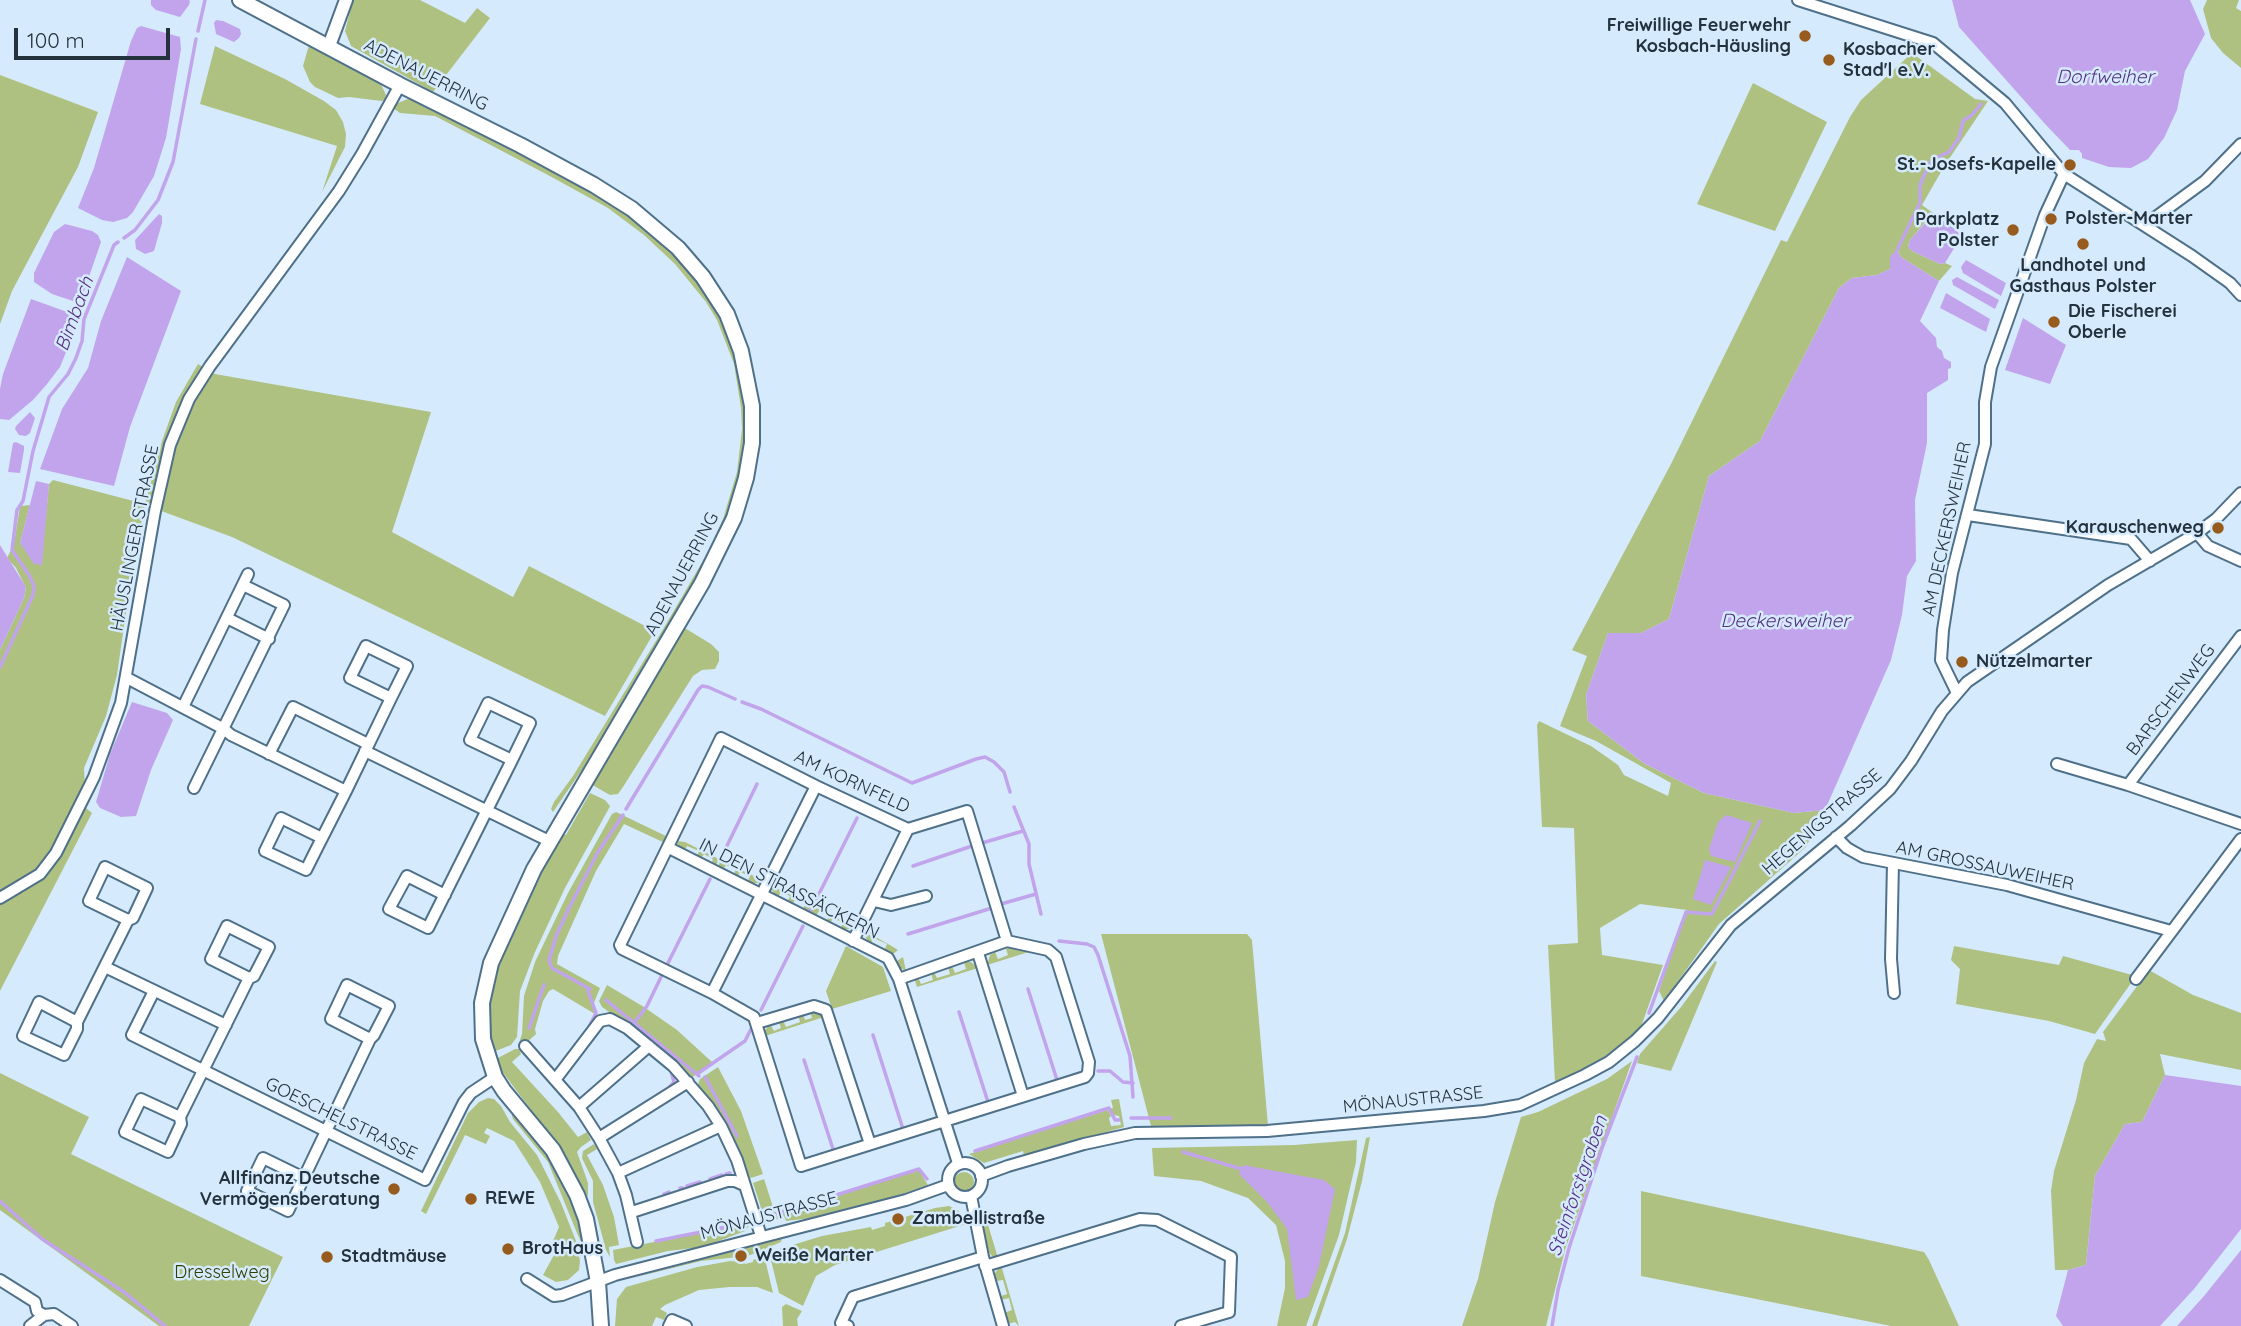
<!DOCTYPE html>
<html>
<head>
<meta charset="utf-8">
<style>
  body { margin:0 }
  #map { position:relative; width:2241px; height:1326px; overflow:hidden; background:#d5ebfd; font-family:Quicksand,sans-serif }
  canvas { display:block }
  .scale { position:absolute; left:14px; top:28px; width:156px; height:32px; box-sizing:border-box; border:4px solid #24323d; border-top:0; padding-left:9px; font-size:21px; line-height:24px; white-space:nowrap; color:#24323d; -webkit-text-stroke:5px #d5ebfd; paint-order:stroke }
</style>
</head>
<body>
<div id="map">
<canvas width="2241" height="1326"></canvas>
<div class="scale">100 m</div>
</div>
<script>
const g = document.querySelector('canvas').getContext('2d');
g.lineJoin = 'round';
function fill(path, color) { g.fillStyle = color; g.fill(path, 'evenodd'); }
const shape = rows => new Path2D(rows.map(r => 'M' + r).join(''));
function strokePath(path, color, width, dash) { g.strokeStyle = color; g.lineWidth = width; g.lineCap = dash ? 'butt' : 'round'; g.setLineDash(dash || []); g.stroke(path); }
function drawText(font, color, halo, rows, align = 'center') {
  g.font = font + ' Quicksand,sans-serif'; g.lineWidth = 5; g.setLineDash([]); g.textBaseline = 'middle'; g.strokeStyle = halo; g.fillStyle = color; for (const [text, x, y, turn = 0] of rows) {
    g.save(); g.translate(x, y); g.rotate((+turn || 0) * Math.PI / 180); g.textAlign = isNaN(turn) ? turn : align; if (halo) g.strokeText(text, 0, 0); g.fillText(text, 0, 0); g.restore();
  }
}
fill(shape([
  [353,0,420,0,465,23,477,8,490,18,433,92,351,46,345,31],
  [2207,0,2239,0,2236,8,2241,11,2241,68,2223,53,2211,38,2203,9],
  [309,45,380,82,386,95,385,99,382,101,349,97,338,98,315,87,310,82,303,66],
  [215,46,285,79,324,101,336,110,343,122,346,134,345,147,322,192,337,146,200,104],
  [1912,53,1975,99,1988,101,1945,165,1922,205,1933,213,1910,240,1908,246,1912,251,1940,264,1945,263,1952,266,1939,281,1901,257,1898,251,1890,269,1877,275,1852,278,1839,288,1760,441,1709,476,1669,619,1641,633,1608,633,1586,695,1588,721,1645,764,1704,793,1794,813,1825,810,1806,847,1719,924,1664,1001,1659,991,1687,910,1640,904,1600,928,1602,955,1663,965,1642,1024,1635,1034,1602,1059,1555,1083,1548,945,1578,943,1574,828,1542,827,1537,725,1539,721,1591,746,1618,765,1624,775,1668,796,1671,783,1596,741,1560,726,1587,656,1572,650,1671,464,1781,240,1787,242,1850,117,1861,100],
  [0,75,98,112,78,167,12,291,0,324],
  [1753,83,1827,122,1775,231,1697,204],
  [410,98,573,180,631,216,679,256,712,299,735,351,746,411,746,442,735,498,712,552,590,758,553,812,551,809,554,802,573,776,662,631,708,552,723,519,737,472,742,429,741,408,734,364,717,320,706,302,675,264,644,235,608,208,548,175,435,116,400,113,393,108,398,103],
  [198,364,215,374,431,412,392,532,513,597,529,566,655,631,605,716,232,537,145,505,133,563,117,675,106,716,84,768,86,808,92,813,0,991,0,650,24,598,26,588,16,568,7,558,14,544,20,506,30,505,20,543,41,565,49,484,53,480,145,504,162,441,176,402],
  [683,627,711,644,719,652,719,661,715,669,702,670,693,676,623,787,618,794,610,795,589,783],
  [590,793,605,800,610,806,608,810,565,888,535,952,520,991,517,1037,511,1045,493,1052,488,1029,487,1011,492,982,501,952,559,832,566,835],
  [616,812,668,837,665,843,624,824,596,871,558,956,557,964,600,988,593,1005,595,1014,553,989,549,991,543,1001,535,1029,536,1034,524,1045,519,1043,522,1034,524,996,535,962,568,893,612,814],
  [677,841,685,842,719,859,714,869,710,867,713,859,704,854,700,860,696,858,699,851,687,846,684,852,678,846],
  [721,860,754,876,760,883,747,883,750,876,740,872,737,878,733,876,736,869,726,865,722,872,716,870],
  [770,887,782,890,812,905,807,915,802,912,805,904,795,899,792,906,787,903,790,896,781,892,777,898],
  [814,906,845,921,853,929,840,929,843,923,833,918,830,924,826,922,829,916,819,911,815,918,809,916],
  [863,933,874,936,895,948,898,950,892,955,897,961,903,957,906,971,899,967,884,951,887,944,874,938,870,944],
  [1101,934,1247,934,1252,940,1268,1126,1213,1128,1151,1126],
  [846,946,883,967,891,991,832,1009,826,991],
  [1954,946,2059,965,2063,956,2136,976,2095,1034,2049,1021,1956,1004,1960,969,1951,960],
  [1010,947,1032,951,987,965,990,955,995,952,998,959,1008,955,1006,949],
  [1715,961,1717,962,1671,1071,1637,1063,1640,1054,1681,1007],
  [964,962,971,962,978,968,917,987,914,978,918,977,921,984,933,980,931,973,934,972,937,978,950,974,948,967,952,966,955,973,966,969],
  [2149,970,2193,995,2241,1013,2241,1070,2160,1054,2165,1075,2142,1122,2125,1124,2095,1176,2086,1265,2068,1270,2055,1270,2051,1191,2054,1171,2076,1100,2084,1063,2097,1039,2106,1041,2103,1032],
  [607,985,644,1007,677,1030,712,1062,745,1040,746,1041,691,1078,634,1030,602,1007,599,1001],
  [810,1011,816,1011,824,1017,765,1036,763,1033,770,1024,774,1031,781,1028,779,1022,783,1020,786,1027,800,1022,798,1015,803,1014,805,1020,812,1018],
  [515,1049,519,1049,521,1054,512,1062,558,1112,578,1137,587,1132,591,1140,581,1147,577,1152,588,1183,588,1197,558,1146,501,1070,496,1059],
  [1632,1061,1565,1250,1546,1326,1462,1326,1478,1279,1495,1202,1521,1117,1538,1112,1586,1089,1607,1079],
  [718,1067,741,1111,763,1174,751,1178,746,1175,697,1087,700,1079],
  [0,1073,89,1117,71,1154,283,1257,249,1326,159,1326,0,1210],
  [488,1098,494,1099,501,1106,510,1122,537,1155,561,1203,576,1241,580,1261,579,1270,568,1280,556,1282,543,1275,560,1244,553,1241,559,1227,540,1182,514,1141,487,1128,484,1133,490,1136,486,1144,465,1135,426,1214,421,1211,468,1113,479,1102],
  [1119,1099,1124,1127,1024,1156,1023,1151,984,1163,969,1154,1108,1110,1111,1116,1109,1118,1111,1126,1121,1125,1119,1116,1113,1115,1110,1109,1113,1108,1111,1100],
  [510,1109,547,1150,572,1202,584,1244,582,1244,577,1233,548,1162,513,1119],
  [1370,1137,1362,1181,1347,1239,1317,1326,1312,1326,1345,1233,1366,1138],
  [1357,1140,1356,1162,1339,1235,1306,1326,1277,1326,1285,1288,1285,1261,1276,1225,1248,1198,1201,1181,1154,1176,1152,1148,1294,1145],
  [594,1144,597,1149,587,1155,603,1185,614,1217,619,1245,609,1247,610,1257,606,1250,593,1202,593,1181,582,1158,583,1151],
  [919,1170,928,1185,885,1200,812,1218,786,1221,784,1216,773,1221,766,1219],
  '954 1182a10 10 0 1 1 20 0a10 10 0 1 1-20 0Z',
  [764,1179,775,1213,764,1217,753,1183],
  [1641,1191,1924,1252,1929,1260,1959,1326,1891,1326,1641,1276],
  [949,1206,959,1211,966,1224,835,1265,816,1276,803,1306,779,1293,770,1256,773,1251,822,1236,871,1227,872,1230,885,1226,885,1223,935,1208],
  [982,1214,986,1218,998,1258,992,1256,986,1249],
  [751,1223,745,1231,703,1247,668,1251,616,1264,614,1260,613,1250],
  [782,1238,781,1242,748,1256,701,1261,624,1280],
  [762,1257,765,1259,773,1293,757,1287,730,1287,699,1290,665,1305,660,1309,667,1313,664,1320,656,1317,652,1326,615,1326,617,1299,626,1287,697,1267,730,1261,744,1262,745,1264,753,1262,753,1260],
  [1001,1265,1019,1326,1015,1322,1007,1324,1004,1313,1012,1310,1009,1298,1001,1300,1001,1296,1007,1294,1003,1280,996,1281,995,1273],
  [786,1304,802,1311,797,1319,798,1326,783,1326,782,1307]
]), '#aec181');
fill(shape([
  [151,0,189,0,190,1,189,5,180,17,156,10,151,5],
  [1952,0,2190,0,2205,34,2185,71,2177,110,2164,138,2148,159,2131,168,2109,167,2082,158,2082,154,2079,150,2070,150,2046,125,1959,27],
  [216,20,223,21,240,29,241,34,239,38,234,42,216,34,214,23],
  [141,26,180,37,181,49,166,138,154,176,133,212,127,218,113,222,102,220,78,208,94,168,131,41,137,28],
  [159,214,162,216,162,223,154,251,145,254,136,249,135,240],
  [1937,218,1946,222,1959,233,1958,242,1945,263,1940,264,1912,251,1908,247,1910,240,1926,222],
  [65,224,92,231,98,235,101,242,82,297,73,301,52,294,34,282,34,273,54,232],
  [1897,250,1901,257,1939,281,1920,321,1936,338,1937,347,1942,351,1944,358,1951,362,1951,368,1948,369,1948,380,1927,393,1927,443,1915,500,1916,561,1907,576,1902,615,1891,660,1825,810,1794,813,1704,793,1645,764,1588,721,1586,695,1608,633,1641,633,1669,619,1709,476,1760,441,1839,288,1852,278,1877,275,1890,269,1890,256],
  [127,257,181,291,130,427,114,486,40,469,62,409,88,368,101,321],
  [1966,260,2006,283,2001,296,1963,273,1961,267],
  [1957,277,1999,300,1995,309,1953,285,1952,280],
  [1946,293,1990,319,1986,332,1940,308],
  [31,299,70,313,73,335,60,367,47,384,33,400,9,420,0,419,0,389,3,374],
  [2023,318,2066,345,2050,384,2005,370],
  [30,412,35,418,30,433,26,436,19,435,15,429,16,426],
  [16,442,24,446,24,450,20,473,8,472,13,443],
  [36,481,49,484,42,565,34,564,20,543],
  [0,545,26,587,24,598,0,650],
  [132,702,167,713,173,720,151,770,136,816,121,817,100,808,96,802,110,754],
  [1726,815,1752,823,1735,862,1711,856,1709,849,1718,822],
  [1705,860,1731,867,1711,905,1693,899],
  [2165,1075,2241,1086,2241,1229,2194,1289,2160,1326,2063,1326,2056,1316,2068,1270,2086,1265,2095,1176,2125,1124,2142,1122],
  [1243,1165,1324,1180,1335,1189,1319,1266,1308,1297,1296,1300,1287,1229,1268,1203,1239,1174],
  [2241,1250,2241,1326,2177,1326,2204,1296]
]), '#c1a4ec');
strokePath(shape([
  [198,31,205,0],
  [124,238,135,230,158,200,173,162,196,39],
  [1897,250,1920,203,1920,185,1929,164,1933,159,1949,152,1959,138,1963,121,1972,115,1981,104],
  [0,667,33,595,34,586,29,575,12,550,17,510,23,501,33,451,49,397,68,374,76,358,82,341,84,319,114,245,118,242],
  [742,702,761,709,912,783,976,759,985,757,994,762,1004,772,1010,792],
  [1014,807,1029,844,1029,864,1041,914],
  [626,809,698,690,702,686,708,687,735,699],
  [982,843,1023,831],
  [722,856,757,784],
  [913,866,972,846],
  [815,902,857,818],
  [1001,904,1036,894],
  [808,914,813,906],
  [908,934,992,908],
  [1059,941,1087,944,1094,947,1098,955,1130,1056,1133,1097],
  [668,963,710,879],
  [587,988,596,1013,590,1025],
  [590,989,552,968,549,960,556,936,570,906,598,852,623,815],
  [1028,989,1057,1080],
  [606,1000,699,1076],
  [761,1010,803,926],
  [959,1012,988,1102],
  [1649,1013,1686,912,1712,914,1760,821],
  [634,1023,647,1006,662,975],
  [529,1028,544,985],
  [873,1035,903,1129],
  [804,1060,834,1152,837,1151],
  [1098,1071,1110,1071,1123,1082,1133,1083],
  [697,1074,745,1041,751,1029],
  [705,1077,737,1136],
  [1059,1080,1080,1073],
  [668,1089,674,1082,671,1071],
  [1131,1118,1171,1118],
  [975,1151,1109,1108,1115,1120,1119,1120],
  [1183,1152,1242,1169],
  [726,1174,730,1173],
  [710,1179,722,1175],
  [687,1186,700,1182],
  [680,1188,683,1188],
  [664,1194,669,1192],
  [0,1201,42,1239,124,1292,165,1326],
  [766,1217,919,1169,927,1179],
  [656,1241,751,1222],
  [1552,1326,1558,1290,1569,1248,1602,1148,1637,1057]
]), '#c1a4ec', 3.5);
const minor = shape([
  [1798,0,1933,43,2005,103,2064,174,2192,256,2230,283,2241,295],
  [2145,225,2205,181,2241,144],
  [1968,515,2131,539,2150,561],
  [2197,533,2208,546,2241,561],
  [227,618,269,639],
  [127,678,224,729,231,735,346,791],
  [1957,693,1941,660,1943,630,1952,573,1985,444,1985,402,1991,367,2045,215,2064,174],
  [183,707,248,574],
  [721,738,816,786,908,829,967,811,1007,941,1048,950,1056,957,1089,1062,1088,1073,1085,1077,801,1166,754,1017,712,993,622,949,620,945,721,738],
  [365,751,549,841],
  [269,754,293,707,368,744],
  [2057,764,2128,785,2241,824],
  [2128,785,2241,636],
  [194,788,284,605,243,585],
  [1836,837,1847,848,1863,857,2007,885,2171,931],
  [322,838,281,818,265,851,306,870,317,848,346,791,391,698,407,666,366,646,350,678,391,698],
  [669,848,888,958,899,979,958,1163],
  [1893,863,1891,959,1894,993],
  [445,895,407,876,389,909,428,928,512,760,530,723,488,703,470,740,512,760],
  [0,898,40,874,56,853,94,777,121,703,155,511,170,445,189,399,210,366,339,191,362,154,400,85],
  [874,901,891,905,926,896],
  [853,941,908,829],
  [978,953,1023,1096],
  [105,967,226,1025],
  [899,979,1007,941],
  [2136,979,2241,839],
  [154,991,132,1035,425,1180,464,1102,471,1093,495,1077],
  [712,993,816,786],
  [77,1022,39,1002,23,1036,64,1055,77,1029,77,1022,128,920,133,918,147,888,105,867,89,901,128,920],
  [757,1023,814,1006,826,1010,870,1144],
  [525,1046,579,1107,599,1138,618,1173,626,1195,637,1242],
  [555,1080,600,1021,610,1019,627,1028,673,1066,708,1106,721,1126,737,1160,761,1236],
  [579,1107,649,1046],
  [180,1117,141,1099,125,1132,168,1152,181,1124,180,1117,249,978,254,976,269,947,227,926,211,959,249,978],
  [599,1138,688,1082],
  '948 1180a17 17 0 1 1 34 0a17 17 0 1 1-34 0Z',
  [618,1173,721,1126],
  [981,1176,1008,1166,1084,1144,1135,1133,1267,1131,1484,1111,1520,1105,1585,1075,1609,1062,1635,1041,1658,1018,1731,925,1850,826,1890,789,1911,761,1942,711,1967,682,2108,585,2197,533,2216,519,2241,493],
  [302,1177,263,1158,247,1191,288,1211,370,1039,374,1035,389,1006,347,985,331,1019,370,1039],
  [971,1196,983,1257,1003,1326],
  [632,1212,727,1181,735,1181,744,1185],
  [985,1266,1140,1219,1157,1220,1231,1257,1229,1312,1181,1326],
  [527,1279,554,1296,562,1295,615,1275,906,1200,948,1185],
  [0,1280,35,1302,37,1311,44,1315,54,1314,72,1326],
  [30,1326,44,1315],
  [669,1326,672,1320,686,1326],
  [848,1326,841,1323,853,1297,983,1257]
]);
const tertiary = shape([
  [329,46,346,0]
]);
const secondary = shape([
  [240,0,400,85,520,145,594,185,632,209,678,248,703,277,727,314,741,351,752,406,752,443,746,478,734,518,702,583,534,869,491,963,482,1003,483,1039,495,1077,504,1091,553,1150,577,1195,586,1219,598,1282,601,1326]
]);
strokePath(minor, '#4f7089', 14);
strokePath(tertiary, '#4f7089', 16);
strokePath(secondary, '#4f7089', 18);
strokePath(minor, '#fff', 10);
strokePath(tertiary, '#fff', 12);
strokePath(secondary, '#fff', 14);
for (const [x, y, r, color] of [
  [1805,36,7,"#975b1d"],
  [1829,60,7,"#975b1d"],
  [2070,165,7,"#975b1d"],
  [2051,219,7,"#975b1d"],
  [2013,230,7,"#975b1d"],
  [2083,244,7,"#975b1d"],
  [2054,322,7,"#975b1d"],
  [2218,528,7,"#975b1d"],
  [1962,662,7,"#975b1d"],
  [394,1189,7,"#975b1d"],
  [471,1199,7,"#975b1d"],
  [898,1219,7,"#975b1d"],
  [508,1249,7,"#975b1d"],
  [741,1256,7,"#975b1d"],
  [327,1257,7,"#975b1d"]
]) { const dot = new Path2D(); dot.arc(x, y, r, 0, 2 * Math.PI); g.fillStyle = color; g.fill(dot); strokePath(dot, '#d5ebfd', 2.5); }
drawText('bold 18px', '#24323d', '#d5ebfd', [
  ["Freiwillige Feuerwehr",1791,26,"right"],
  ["Kosbach-Häusling",1791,47,"right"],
  ["Kosbacher",1843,50],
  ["Stad'l e.V.",1843,71],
  ["St.-Josefs-Kapelle",2056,165,"right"],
  ["Polster-Marter",2065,219],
  ["Parkplatz",1999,220,"right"],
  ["Polster",1999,241,"right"],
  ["Landhotel und",2083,266,"center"],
  ["Gasthaus Polster",2083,287,"center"],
  ["Die Fischerei",2068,312],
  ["Oberle",2068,333],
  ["Karauschenweg",2204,528,"right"],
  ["Nützelmarter",1976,662],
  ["Allfinanz Deutsche",380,1179,"right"],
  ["Vermögensberatung",380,1200,"right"],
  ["REWE",485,1199],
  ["Zambellistraße",912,1219],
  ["BrotHaus",522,1249],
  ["Weiße Marter",755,1256],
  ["Stadtmäuse",341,1257]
], 'left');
drawText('18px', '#24323d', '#d5ebfd', [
  ["ADENAUERRING",426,75,27],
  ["AM DECKERSWEIHER",1947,529,-78],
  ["HÄUSLINGER STRASSE",135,538,-79],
  ["ADENAUERRING",682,574,-62],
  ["BARSCHENWEG",2171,700,-53],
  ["AM KORNFELD",852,782,25],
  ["HEGENIGSTRASSE",1822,822,-41],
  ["AM GROSSAUWEIHER",1985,866,12],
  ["IN DEN STRASSÄCKERN",789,889,27],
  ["MÖNAUSTRASSE",1413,1100,-6],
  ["GOESCHELSTRASSE",341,1119,26],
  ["MÖNAUSTRASSE",769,1216,-15]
]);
drawText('18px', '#313e01', '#d5ebfd', [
  ["Dresselweg",222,1273]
]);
drawText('italic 19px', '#562f82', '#d5ebfd', [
  ["Dorfweiher",2105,77],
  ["Bimbach",75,314,-70],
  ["Deckersweiher",1785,621],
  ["Steinforstgraben",1578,1186,-71]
]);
</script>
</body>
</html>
